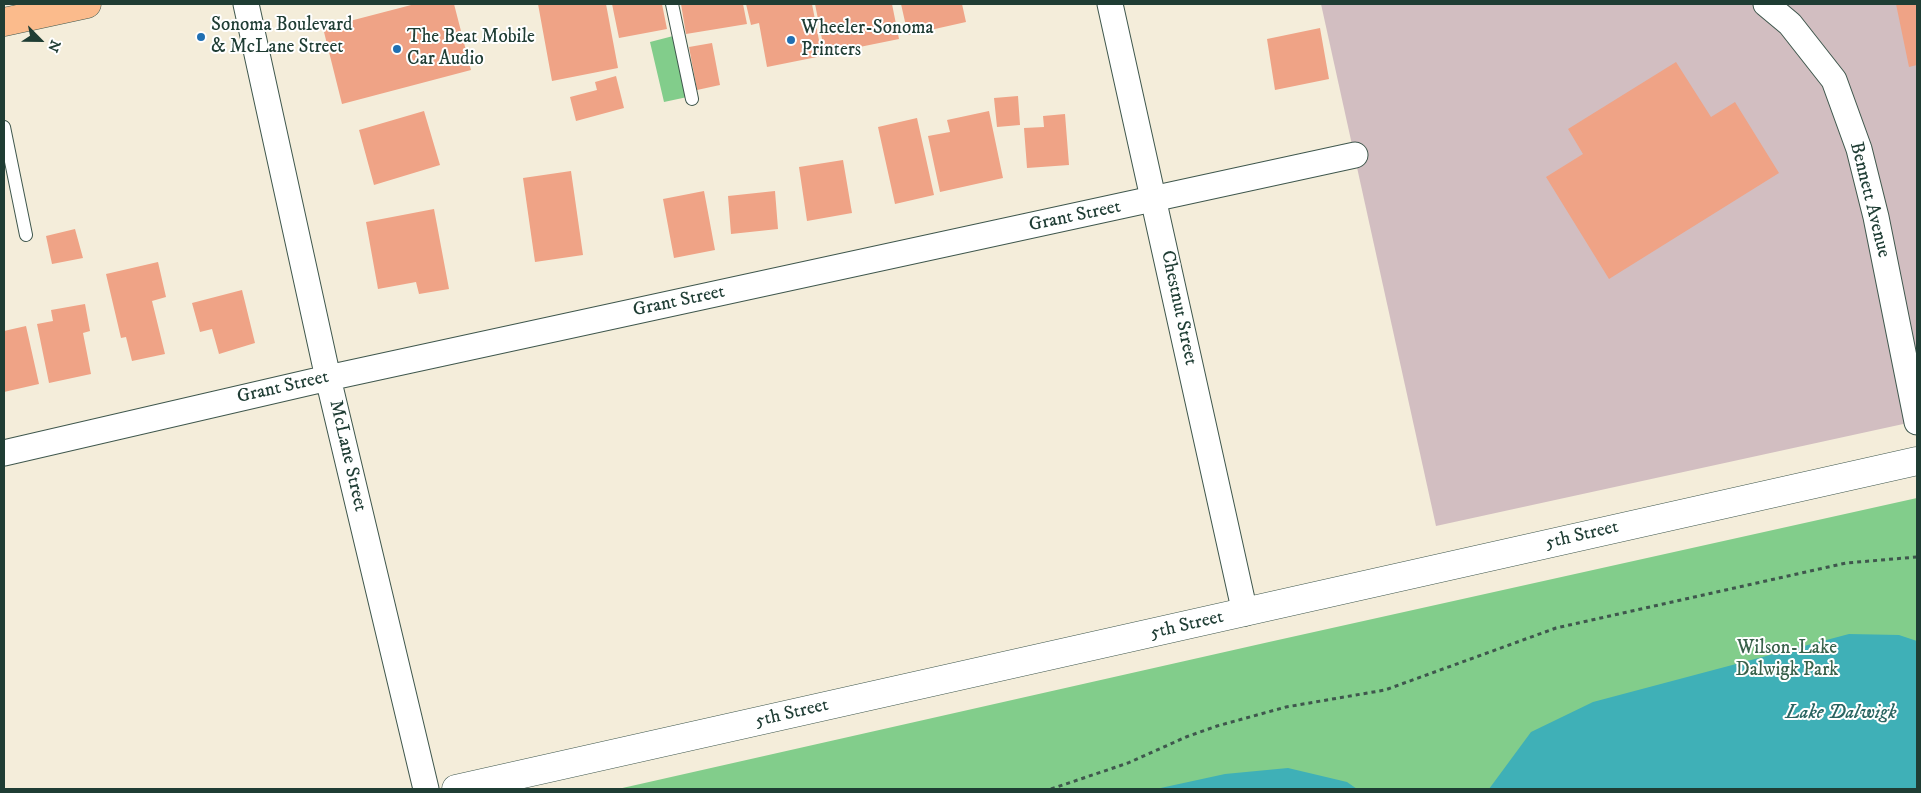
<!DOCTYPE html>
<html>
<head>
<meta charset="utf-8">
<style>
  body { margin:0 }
  #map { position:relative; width:1921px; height:793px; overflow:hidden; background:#f4edda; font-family:"IM FELL DW Pica",serif }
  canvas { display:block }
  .frame { position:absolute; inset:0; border:5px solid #1f3d34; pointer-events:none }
  .north { position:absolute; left:15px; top:15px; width:50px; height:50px; -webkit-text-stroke:4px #fff; paint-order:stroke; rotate:113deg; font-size:14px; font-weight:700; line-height:20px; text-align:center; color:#1f3d34 }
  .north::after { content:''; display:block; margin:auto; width:18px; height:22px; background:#1f3d34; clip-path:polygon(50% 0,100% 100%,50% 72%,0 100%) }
</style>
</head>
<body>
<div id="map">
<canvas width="1921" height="793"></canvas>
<div class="frame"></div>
<div class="north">N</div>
</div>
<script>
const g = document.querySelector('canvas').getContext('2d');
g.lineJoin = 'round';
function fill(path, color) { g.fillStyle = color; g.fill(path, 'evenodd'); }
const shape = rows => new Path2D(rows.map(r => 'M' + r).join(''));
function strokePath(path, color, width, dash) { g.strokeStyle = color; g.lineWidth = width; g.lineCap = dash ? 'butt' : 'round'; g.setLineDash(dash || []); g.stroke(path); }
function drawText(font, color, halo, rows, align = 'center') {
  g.font = font + ' "IM FELL DW Pica",serif'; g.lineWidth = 4; g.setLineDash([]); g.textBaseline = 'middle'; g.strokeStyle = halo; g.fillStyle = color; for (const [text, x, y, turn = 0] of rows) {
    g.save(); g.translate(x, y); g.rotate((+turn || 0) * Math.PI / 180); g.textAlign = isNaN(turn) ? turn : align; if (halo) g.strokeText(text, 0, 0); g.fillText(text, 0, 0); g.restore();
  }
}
fill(shape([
  [1321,4,1917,4,1917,421,1436,526]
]), '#d2bec1');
fill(shape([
  [677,35,692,96,664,102,650,42],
  [1917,498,1917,789,618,789,1269,642]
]), '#82cd8b');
fill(shape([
  [1849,634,1899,635,1917,641,1917,789,1489,789,1531,732,1593,702],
  [1288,768,1347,782,1357,789,1156,789,1225,774]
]), '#3fb0b7');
fill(shape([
  [415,4,454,4,471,70,342,104,323,28],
  [538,4,606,4,618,68,552,81],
  [612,4,662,4,667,29,619,38],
  [681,4,743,4,747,24,686,34],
  [746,4,812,4,822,56,767,67,759,23,751,25],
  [815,4,892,4,899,39,825,54],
  [901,4,962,4,966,22,908,35],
  [1896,4,1917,4,1917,65,1909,67],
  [1320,28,1329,79,1275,90,1267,39],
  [712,43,720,85,697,90,689,47],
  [1676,62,1711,117,1735,102,1779,173,1609,279,1546,177,1583,154,1568,129],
  [616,76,624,108,576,121,570,97,597,90,595,82],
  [1018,96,1020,125,997,127,994,98],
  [424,111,440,165,374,185,359,130],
  [989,111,1003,178,940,192,928,136,950,132,947,120],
  [1065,114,1069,165,1027,168,1024,128,1044,127,1043,116],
  [917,118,934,195,895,204,878,127],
  [843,160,852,213,807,221,799,167],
  [571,171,583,255,535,262,523,178],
  [704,191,715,250,674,258,663,199],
  [775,191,778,229,731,234,728,196],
  [434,209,449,289,419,294,416,282,378,289,366,222],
  [75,229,83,258,52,264,46,236],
  [158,262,166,297,152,301,165,354,132,361,126,337,121,338,106,274],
  [242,290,255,343,219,354,212,329,200,332,192,303],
  [85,304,90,331,83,333,91,374,49,383,37,324,53,321,51,310],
  [26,326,39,384,4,392,4,331]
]), '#efa386');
const service = shape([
  [672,4,692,99],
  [4,127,26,235]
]);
const minor = shape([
  [246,4,328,378,426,789],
  [1110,4,1245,613],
  [1766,4,1790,24,1834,80,1859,149,1876,217,1917,422],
  [4,453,328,378,1355,155]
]);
const tertiary = shape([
  [456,789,1917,461]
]);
const primary = shape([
  [4,22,87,4]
]);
strokePath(service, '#3f574d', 14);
strokePath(minor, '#3f574d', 27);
strokePath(tertiary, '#3f574d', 29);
strokePath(primary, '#3f574d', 29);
strokePath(shape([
  [1051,789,1128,763,1186,737,1217,726,1286,707,1385,690,1556,628,1846,563,1917,557]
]), '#3f574d', 3, [4, 4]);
strokePath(service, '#fff', 12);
strokePath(minor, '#fff', 25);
strokePath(tertiary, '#fff', 28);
strokePath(primary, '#fbbb8c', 28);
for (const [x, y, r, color] of [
  [201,37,5,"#1f6fb2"],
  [791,40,5,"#1f6fb2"],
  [397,49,5,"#1f6fb2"]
]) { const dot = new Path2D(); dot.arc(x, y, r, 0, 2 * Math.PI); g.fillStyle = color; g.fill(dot); strokePath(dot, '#fff', 2); }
drawText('19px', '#1f3d34', '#fff', [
  ["Sonoma Boulevard",211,26],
  ["& McLane Street",211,48],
  ["Wheeler-Sonoma",801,29],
  ["Printers",801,51],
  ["The Beat Mobile",407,38],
  ["Car Audio",407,60]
], 'left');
drawText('19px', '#1f3d34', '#fff', [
  ["Bennett Avenue",1869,200,76],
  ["Grant Street",1075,217,-12],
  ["Grant Street",679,302,-12],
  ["Chestnut Street",1178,308,78],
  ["Grant Street",283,388,-13],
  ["McLane Street",347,456,77],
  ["5th Street",1582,536,-13],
  ["5th Street",1187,626,-13],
  ["5th Street",792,714,-13]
]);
drawText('19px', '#38614a', '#fff', [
  ["Wilson-Lake",1787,649],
  ["Dalwigk Park",1787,671]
]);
drawText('italic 20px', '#2a6562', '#fff', [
  ["Lake Dalwigk",1841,714]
]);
</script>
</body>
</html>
